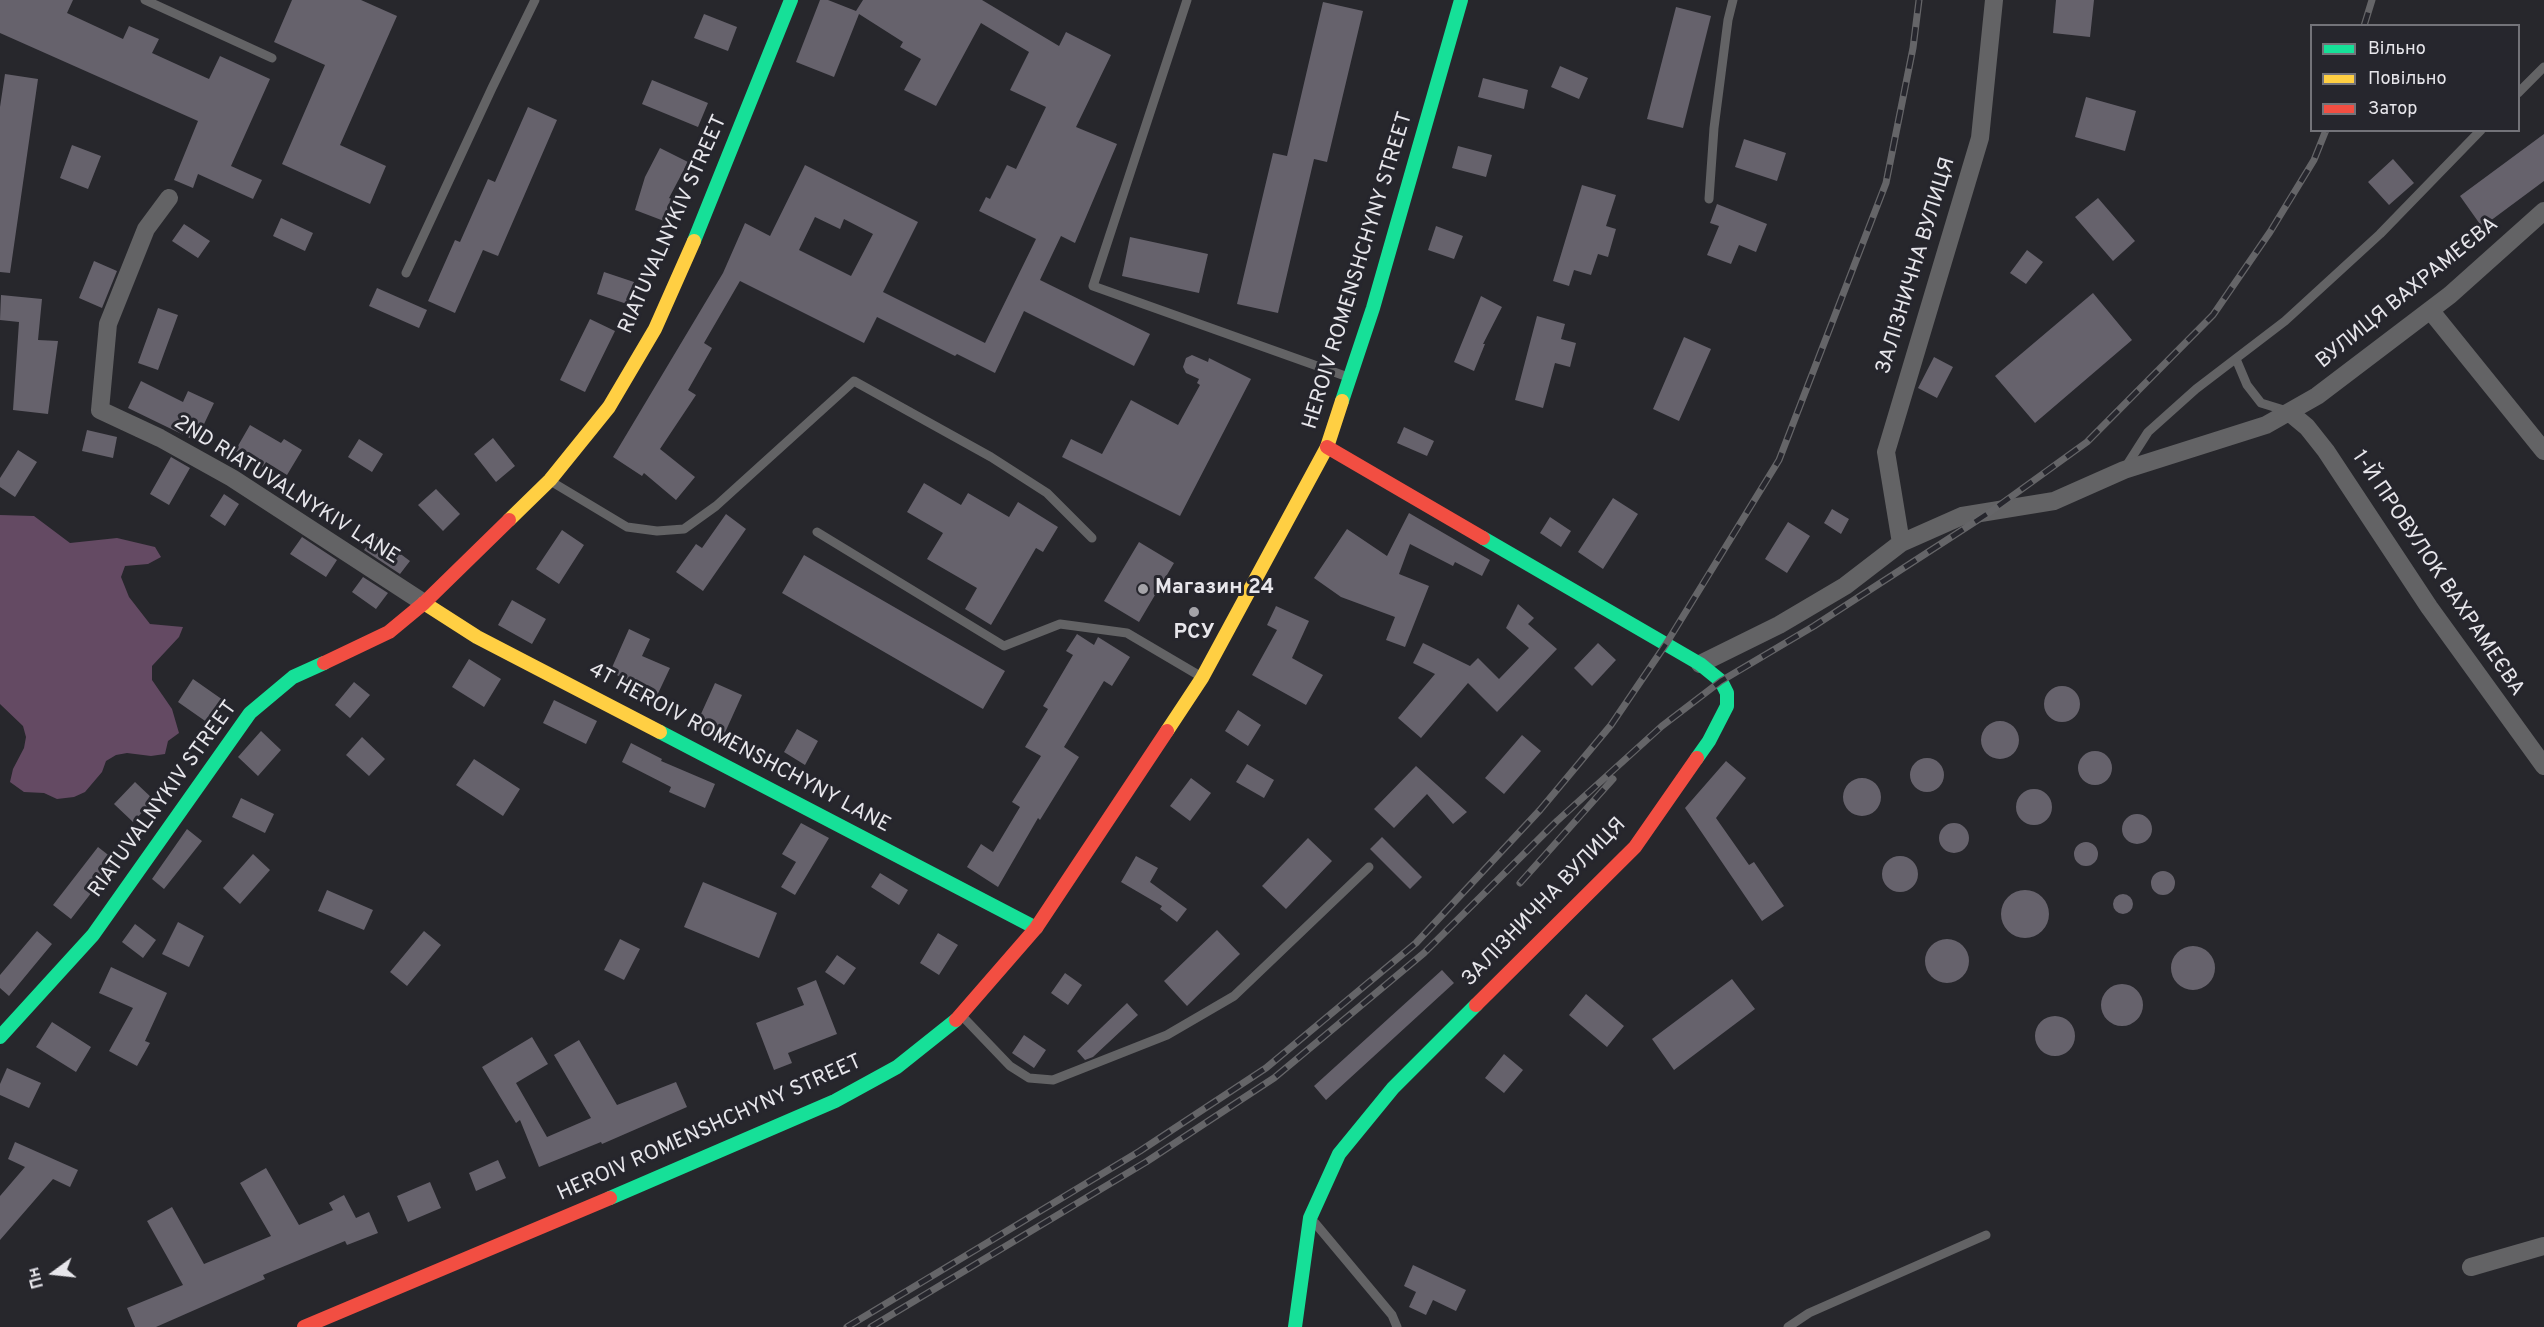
<!DOCTYPE html>
<html>
<head>
<meta charset="utf-8">
<style>
  body { margin:0 }
  #map { position:relative; width:2544px; height:1327px; overflow:hidden; background:#27272c; font-family:Overpass,sans-serif }
  canvas { display:block }
  .legend { position:absolute; left:2310px; top:24px; width:210px; height:108px; box-sizing:border-box; background:#26262d; border:2px solid #737379; margin:0; padding:8px 10px; list-style:none; font-size:18px; color:#e7e6eb }
  .legend li { display:flex; align-items:center; gap:12px; height:30px }
  .legend b { width:30px; border:2px solid #737379 }
  .north { position:absolute; left:24px; top:1243px; width:60px; height:60px; -webkit-text-stroke:4px #26262d; paint-order:stroke; rotate:255deg; font-size:16px; font-weight:700; line-height:24px; text-align:center; color:#e7e6eb }
  .north::after { content:''; display:block; margin:auto; width:21px; height:27px; background:#e7e6eb; clip-path:polygon(50% 0,100% 100%,50% 72%,0 100%) }
</style>
</head>
<body>
<div id="map">
<canvas width="2544" height="1327"></canvas>
<ul class="legend">
<li><b style="height:8px;background:#16e098"></b>Вільно</li>
<li><b style="height:8px;background:#ffcf43"></b>Повільно</li>
<li><b style="height:8px;background:#f24e42"></b>Затор</li>
</ul>
<div class="north">Пн</div>
</div>
<script>
const g = document.querySelector('canvas').getContext('2d');
g.lineJoin = 'round';
function fill(path, color) { g.fillStyle = color; g.fill(path, 'evenodd'); }
const shape = rows => new Path2D(rows.map(r => 'M' + r).join(''));
function strokePath(path, color, width, dash) { g.strokeStyle = color; g.lineWidth = width; g.lineCap = dash ? 'butt' : 'round'; g.setLineDash(dash || []); g.stroke(path); }
function drawText(font, color, halo, rows, align = 'center') {
  g.font = font + ' Overpass,sans-serif'; g.lineWidth = 6; g.setLineDash([]); g.textBaseline = 'middle'; g.strokeStyle = halo; g.fillStyle = color; for (const [text, x, y, turn = 0] of rows) {
    g.save(); g.translate(x, y); g.rotate((+turn || 0) * Math.PI / 180); g.textAlign = isNaN(turn) ? turn : align; if (halo) g.strokeText(text, 0, 0); g.fillText(text, 0, 0); g.restore();
  }
}
fill(shape([
  [0,515,34,516,70,543,117,538,155,547,161,557,148,564,125,566,121,577,129,597,150,624,183,627,179,637,152,666,152,680,172,709,179,733,168,741,165,754,151,756,127,753,116,755,106,761,102,772,85,792,74,797,57,799,44,793,24,792,10,782,13,769,24,748,26,737,23,726,0,704]
]), '#644a63');
fill(shape([
  [0,0,73,0,67,13,123,39,129,26,159,39,152,53,209,79,220,56,270,79,231,166,262,180,253,199,198,174,193,188,174,180,198,121,0,33],
  [292,0,361,0,397,16,340,145,386,166,370,204,282,164,325,65,274,42],
  [820,0,828,0,856,11,863,0,982,0,1059,46,1066,32,1111,55,1076,127,1117,144,1075,243,1061,236,1040,280,1150,334,1134,366,1024,311,995,373,957,354,955,356,877,317,864,343,740,281,704,343,712,348,688,390,696,395,660,449,695,477,676,500,644,473,642,476,613,457,723,273,745,223,770,236,805,165,918,222,883,292,985,343,1036,239,979,211,986,197,990,199,1007,165,1016,169,1046,107,1010,90,1029,52,981,23,936,106,904,90,921,59,900,47,903,42,859,14,834,77,796,62],
  [815,217,840,229,844,219,873,234,851,276,799,250],
  [2056,0,2094,0,2090,37,2053,33],
  [1323,2,1363,11,1327,162,1314,159,1278,313,1237,304,1273,153,1287,156],
  [1676,7,1711,16,1683,128,1647,119],
  [704,14,737,27,728,51,694,38],
  [1560,66,1588,78,1579,99,1551,87],
  [5,74,38,79,10,273,0,272,0,107],
  [1483,78,1528,90,1524,109,1478,97],
  [652,80,708,103,698,127,642,104],
  [2086,97,2136,111,2125,151,2075,137],
  [528,107,557,120,498,256,483,250,455,313,428,301,455,240,460,242,488,179,495,182],
  [2544,134,2544,181,2482,227,2460,196],
  [1744,139,1786,153,1777,181,1735,167],
  [72,145,101,156,88,189,60,178],
  [1458,146,1492,155,1486,177,1452,168],
  [660,148,688,162,669,198,672,199,664,221,635,210,645,177],
  [2393,159,2414,183,2389,205,2368,182],
  [1582,185,1616,195,1606,226,1616,229,1608,257,1598,254,1591,275,1574,270,1569,286,1553,281],
  [2098,198,2135,241,2113,261,2075,217],
  [1717,204,1767,224,1756,252,1739,245,1731,264,1707,255,1719,226,1710,223],
  [281,218,313,233,305,251,273,236],
  [184,224,210,241,198,258,172,241],
  [1436,226,1463,236,1454,259,1428,250],
  [1130,237,1208,254,1199,293,1122,276],
  [2027,250,2043,262,2026,284,2010,273],
  [94,261,117,271,102,308,79,298],
  [604,272,634,282,627,304,597,294],
  [377,288,427,310,419,328,369,306],
  [2093,293,2132,340,2035,423,1995,376],
  [1,295,42,299,38,340,58,341,48,414,13,410,19,322,0,320],
  [1481,296,1502,307,1483,344,1485,344,1474,371,1454,362],
  [158,308,178,315,158,370,138,363],
  [1537,316,1565,324,1561,339,1576,343,1570,367,1555,363,1543,408,1515,400],
  [590,319,615,331,585,392,560,380],
  [1684,337,1711,349,1679,421,1653,409],
  [1192,355,1208,362,1209,358,1251,379,1180,516,1062,457,1071,439,1102,454,1131,400,1178,425,1200,385,1197,383,1199,379,1186,373,1183,367,1186,358],
  [1934,357,1953,367,1937,398,1918,388],
  [141,381,183,402,188,391,214,403,196,441,128,408],
  [250,425,281,443,284,439,302,450,287,475,266,462,263,467,235,451],
  [1404,427,1434,441,1427,456,1397,443],
  [87,430,117,437,113,458,82,451],
  [493,438,515,466,496,482,474,454],
  [359,439,383,454,372,472,348,457],
  [18,450,37,462,15,497,0,487,0,478],
  [171,457,190,468,169,505,150,494],
  [924,483,961,505,968,493,1009,517,1018,502,1058,527,1043,552,1036,548,991,625,965,609,977,588,927,559,943,533,907,512],
  [436,489,460,514,443,531,418,505],
  [224,494,239,504,225,526,210,516],
  [1613,498,1638,514,1603,569,1578,552],
  [1832,509,1849,519,1841,534,1824,523],
  [1409,513,1490,560,1482,576,1455,562,1453,566,1410,544,1399,574,1429,586,1405,647,1386,640,1395,617,1341,597,1314,578,1347,529,1387,556],
  [726,514,746,529,703,591,676,572,696,544,702,548],
  [1550,517,1571,531,1561,547,1540,533],
  [1788,522,1810,536,1787,573,1765,559],
  [562,530,584,545,559,584,536,569],
  [375,535,410,561,400,574,364,550],
  [302,537,337,560,326,577,290,554],
  [1139,542,1174,563,1139,622,1104,601],
  [804,555,1005,671,983,709,782,593],
  [363,577,388,593,376,609,352,592],
  [512,600,546,619,532,644,498,625],
  [1518,604,1534,618,1528,624,1557,649,1497,712,1468,683,1421,738,1398,718,1435,674,1413,663,1423,643,1470,666,1478,658,1499,679,1529,648,1506,628],
  [1276,606,1309,621,1292,658,1323,675,1306,705,1252,675,1277,630,1267,625],
  [629,629,650,639,642,656,670,668,654,702,639,695,643,687,610,672],
  [1077,634,1094,645,1098,637,1130,657,1112,686,1104,681,1064,747,1079,757,1040,820,1038,818,998,887,967,867,981,844,993,852,1020,807,1012,802,1041,756,1025,747,1048,709,1043,706,1073,655,1066,651],
  [1598,643,1616,660,1592,686,1574,668],
  [469,659,501,679,484,707,452,687],
  [193,679,223,700,208,723,178,702],
  [354,682,370,695,350,718,335,705],
  [715,683,742,695,723,737,696,725],
  '2044 704a18 18 0 1 1 36 0a18 18 0 1 1-36 0Z',
  [554,700,597,721,586,744,543,723],
  [1238,710,1261,725,1248,746,1225,731],
  '1981 740a19 19 0 1 1 38 0a19 19 0 1 1-38 0Z',
  [797,729,818,741,805,765,784,752],
  [261,731,281,750,258,776,238,757],
  [1522,735,1541,751,1504,794,1485,778],
  [362,737,385,759,369,776,346,755],
  [631,743,662,759,661,761,715,784,705,808,669,792,671,787,622,762],
  '2078 768a17 17 0 1 1 34 0a17 17 0 1 1-34 0Z',
  '1910 775a17 17 0 1 1 34 0a17 17 0 1 1-34 0Z',
  [474,759,520,789,503,816,456,785],
  [1726,761,1746,778,1716,818,1749,865,1754,862,1784,906,1762,921,1685,808],
  [1247,764,1274,780,1264,798,1236,782],
  [1416,766,1467,812,1453,824,1427,794,1394,828,1374,809],
  '1843 797a19 19 0 1 1 38 0a19 19 0 1 1-38 0Z',
  [1191,778,1211,793,1190,821,1170,806],
  [135,782,154,800,133,822,114,804],
  '2016 807a18 18 0 1 1 36 0a18 18 0 1 1-36 0Z',
  [241,798,274,814,265,833,232,817],
  '2122 829a15 15 0 1 1 30 0a15 15 0 1 1-30 0Z',
  '1939 838a15 15 0 1 1 30 0a15 15 0 1 1-30 0Z',
  [801,823,829,838,795,895,781,887,796,862,782,854],
  [187,829,202,841,164,889,152,879],
  [1382,837,1422,877,1410,889,1370,849],
  [1308,838,1332,861,1286,909,1262,886],
  '2074 854a12 12 0 1 1 24 0a12 12 0 1 1-24 0Z',
  [98,847,116,861,71,919,53,905],
  [253,854,270,870,240,904,223,888],
  '1882 874a18 18 0 1 1 36 0a18 18 0 1 1-36 0Z',
  [1136,856,1158,868,1150,882,1187,909,1177,922,1160,909,1162,906,1121,882],
  '2151 883a12 12 0 1 1 24 0a12 12 0 1 1-24 0Z',
  [880,873,908,890,899,905,871,887],
  [703,882,777,913,759,958,684,927],
  [327,890,373,910,364,930,318,911],
  '2001 914a24 24 0 1 1 48 0a24 24 0 1 1-48 0Z',
  '2113 904a10 10 0 1 1 20 0a10 10 0 1 1-20 0Z',
  [178,922,204,936,189,967,162,954],
  [135,924,156,940,143,958,122,942],
  [1217,930,1240,954,1187,1006,1164,981],
  [37,931,52,944,9,996,0,988,0,975],
  [424,931,441,945,407,986,390,972],
  [938,933,958,945,939,975,920,963],
  '1925 961a22 22 0 1 1 44 0a22 22 0 1 1-44 0Z',
  [620,939,640,949,624,980,604,970],
  '2171 968a22 22 0 1 1 44 0a22 22 0 1 1-44 0Z',
  [837,955,856,968,844,985,825,972],
  [111,967,167,993,145,1041,150,1043,137,1066,109,1051,133,1008,99,993],
  [1442,970,1454,983,1326,1100,1314,1086],
  [1065,973,1082,985,1068,1005,1051,993],
  [1732,979,1755,1009,1674,1070,1652,1039],
  [816,980,837,1034,788,1053,792,1063,774,1070,756,1023,804,1005,797,988],
  '2101 1005a21 21 0 1 1 42 0a21 21 0 1 1-42 0Z',
  [1586,994,1624,1026,1607,1047,1569,1015],
  [1127,1003,1138,1015,1093,1057,1085,1060,1077,1051],
  '2035 1036a20 20 0 1 1 40 0a20 20 0 1 1-40 0Z',
  [52,1022,91,1047,76,1072,36,1047],
  [1024,1035,1046,1050,1034,1068,1012,1053],
  [532,1037,548,1064,516,1083,547,1137,591,1118,554,1055,579,1040,617,1105,676,1082,687,1107,602,1144,601,1142,539,1167,520,1120,516,1123,482,1067],
  [1504,1054,1523,1070,1504,1093,1485,1078],
  [7,1068,41,1083,29,1108,0,1095,0,1084],
  [15,1142,78,1170,70,1187,53,1179,0,1240,0,1196,25,1167,8,1159],
  [498,1160,506,1178,476,1191,469,1173],
  [266,1168,299,1225,333,1210,329,1203,344,1195,356,1218,369,1212,378,1233,347,1245,345,1241,263,1275,265,1279,156,1327,135,1327,127,1308,183,1285,147,1221,172,1207,204,1264,271,1236,240,1183],
  [430,1182,441,1208,408,1222,397,1196],
  [1413,1265,1466,1290,1456,1311,1433,1300,1426,1315,1409,1307,1416,1292,1404,1286]
]), '#66626c');
strokePath(shape([
  [145,0,272,58],
  [1187,0,1093,286,1348,377],
  [2518,93,2544,67],
  [1709,199,1714,128,1728,20,1733,0],
  [406,273,492,88,535,0],
  [2236,359,2247,385,2261,403,2287,411],
  [2125,468,2148,432,2196,389,2285,321,2380,234,2481,130],
  [552,482,627,527,657,531,684,529,716,506,854,381,991,457,1047,493,1092,538],
  [817,532,1004,646,1060,624,1127,633,1200,676],
  [964,1018,1010,1066,1029,1078,1053,1080,1167,1035,1234,996,1369,867],
  [1315,1223,1392,1315,1397,1327],
  [1788,1327,1809,1313,1986,1235]
]), '#636365', 9);
strokePath(shape([
  [169,198,146,229,108,324,100,410,160,438,232,478,424,603],
  [2430,310,2544,451],
  [2289,412,2307,427,2326,451,2429,607,2544,766],
  [1901,543,1886,452,1980,138,1994,0],
  [1700,664,1779,625,1845,586,1901,543,1962,516,2054,501,2124,470,2266,425,2317,396,2450,295,2544,211],
  [2471,1267,2544,1246]
]), '#636365', 18);
strokePath(shape([
  [694,241,791,0],
  [1342,401,1373,308,1461,0],
  [1483,538,1700,664,1721,681,1727,693,1727,706,1709,741,1697,758],
  [660,732,1036,928],
  [0,1037,93,935,250,713,293,677,324,663],
  [610,1198,835,1101,897,1067,956,1020],
  [1295,1327,1310,1218,1339,1154,1393,1088,1476,1005]
]), '#16e098', 14);
strokePath(shape([
  [509,520,550,480,609,407,655,329,694,241],
  [424,603,477,637,660,732],
  [1167,731,1202,678,1327,447,1342,401]
]), '#ffcf43', 14);
strokePath(shape([
  [1327,447,1483,538],
  [324,663,389,632,424,603,509,520],
  [1476,1005,1635,847,1697,758],
  [956,1020,1036,928,1167,731],
  [304,1327,610,1198]
]), '#f24e42', 14);
const rail = shape([
  [2364,26,2372,0],
  [1520,883,1613,779],
  [847,1327,1140,1151,1266,1068,1416,943,1540,810,1611,725,1666,644,1779,460,1886,183,1913,48,1919,0],
  [871,1327,1146,1162,1274,1078,1424,953,1557,821,1662,726,1721,681,1814,626,1990,512,2087,442,2213,315,2270,232,2314,160,2326,130]
]);
strokePath(rail, '#656568', 7);
strokePath(rail, '#26262d', 4.5, [14]);
for (const [x, y, r, color] of [
  [1143,589,6,"#a4a3a8"],
  [1194,612,6,"#a4a3a8"]
]) { const dot = new Path2D(); dot.arc(x, y, r, 0, 2 * Math.PI); g.fillStyle = color; g.fill(dot); strokePath(dot, '#26262d', 2); }
drawText('21px', '#e7e6eb', '#26262d', [
  ["RIATUVALNYKIV STREET",674,225,-66],
  ["ЗАЛІЗНИЧНА ВУЛИЦЯ",1917,266,-73],
  ["HEROIV ROMENSHCHYNY STREET",1359,271,-73],
  ["ВУЛИЦЯ ВАХРАМЕЄВА",2408,294,-39],
  ["2ND RIATUVALNYKIV LANE",286,491,32],
  ["1-Й ПРОВУЛОК ВАХРАМЕЄВА",2437,574,56],
  ["4T HEROIV ROMENSHCHYNY LANE",739,749,28],
  ["RIATUVALNYKIV STREET",164,800,-54],
  ["ЗАЛІЗНИЧНА ВУЛИЦЯ",1545,903,-46],
  ["HEROIV ROMENSHCHYNY STREET",710,1129,-24]
]);
drawText('bold 21px', '#e7e6eb', '#26262d', [
  ["Магазин 24",1155,589],
  ["РСУ",1194,634,"center"]
], 'left');
</script>
</body>
</html>
